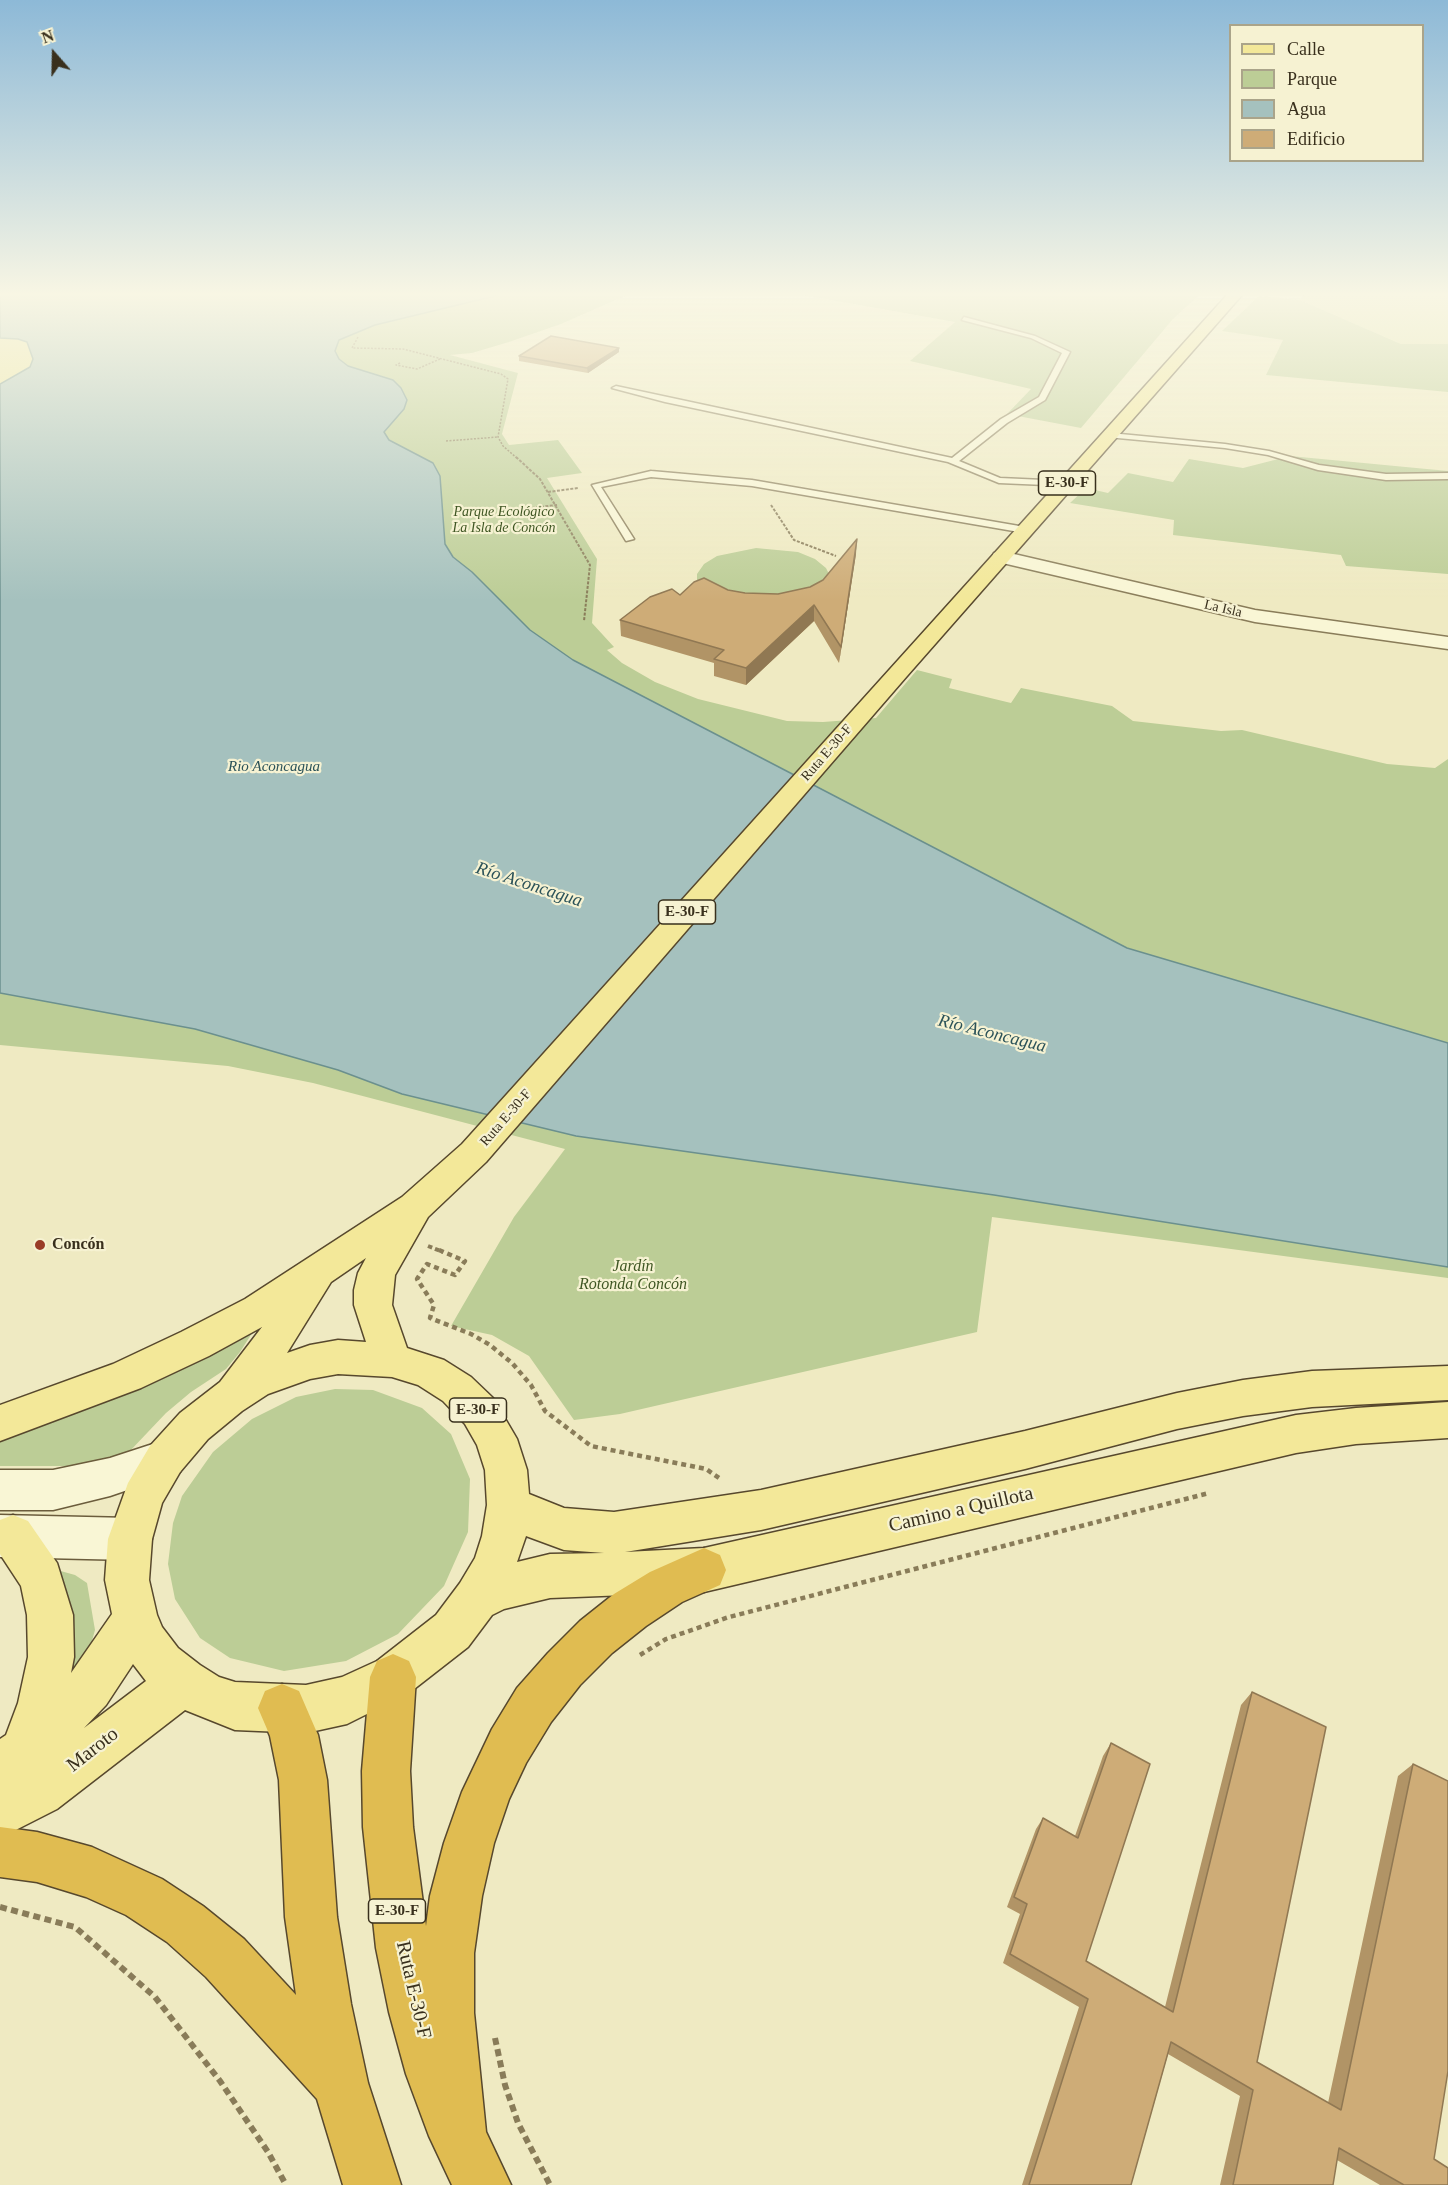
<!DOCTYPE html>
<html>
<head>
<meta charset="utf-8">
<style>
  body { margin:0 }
  #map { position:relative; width:1448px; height:2185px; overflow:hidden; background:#efeac2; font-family:"Times New Roman",serif }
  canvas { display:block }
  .legend { position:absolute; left:1229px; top:24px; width:195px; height:138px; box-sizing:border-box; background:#f6f2d2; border:2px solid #aaa48a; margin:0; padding:8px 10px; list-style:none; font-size:18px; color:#39301d }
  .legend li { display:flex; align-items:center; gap:12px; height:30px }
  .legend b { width:30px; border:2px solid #aaa48a }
  .north { position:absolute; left:24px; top:24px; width:60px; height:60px; -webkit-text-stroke:4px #f6f2d2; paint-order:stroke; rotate:340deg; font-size:16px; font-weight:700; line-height:24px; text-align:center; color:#39301d }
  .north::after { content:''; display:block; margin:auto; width:21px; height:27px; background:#39301d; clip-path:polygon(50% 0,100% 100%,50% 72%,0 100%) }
</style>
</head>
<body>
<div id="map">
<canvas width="1448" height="2185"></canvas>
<ul class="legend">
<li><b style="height:8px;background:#f3e899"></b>Calle</li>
<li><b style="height:16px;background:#bccd96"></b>Parque</li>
<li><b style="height:16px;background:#a5c1be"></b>Agua</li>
<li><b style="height:16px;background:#ceac77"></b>Edificio</li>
</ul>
<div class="north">N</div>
</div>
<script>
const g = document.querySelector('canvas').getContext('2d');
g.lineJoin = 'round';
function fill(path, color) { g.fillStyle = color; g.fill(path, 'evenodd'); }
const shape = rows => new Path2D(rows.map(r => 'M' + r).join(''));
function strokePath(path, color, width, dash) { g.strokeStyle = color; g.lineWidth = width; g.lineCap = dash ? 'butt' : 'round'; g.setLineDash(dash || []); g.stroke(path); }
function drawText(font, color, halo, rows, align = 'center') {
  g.font = font + ' "Times New Roman",serif'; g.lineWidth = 4.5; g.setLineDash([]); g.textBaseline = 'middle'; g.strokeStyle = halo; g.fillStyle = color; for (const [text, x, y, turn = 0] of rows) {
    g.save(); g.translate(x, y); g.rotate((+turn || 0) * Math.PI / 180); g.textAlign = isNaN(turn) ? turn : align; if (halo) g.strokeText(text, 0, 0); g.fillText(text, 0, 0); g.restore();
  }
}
fill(shape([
  [1304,295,1448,295,1448,344,1401,344,1300,300]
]), '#e3e5af');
fill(shape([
  [0,295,627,295,561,324,509,342,472,353,450,355,518,373,502,434,509,445,558,440,582,473,547,478,597,559,592,623,614,647,607,650,622,663,655,682,698,699,787,721,823,722,876,718,917,670,952,679,949,688,1011,703,1021,688,1112,706,1133,721,1221,731,1242,730,1387,764,1435,768,1448,759,1448,1278,992,1217,977,1332,620,1414,574,1420,529,1356,492,1335,451,1326,514,1217,565,1149,313,1083,228,1066,0,1045],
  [803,295,1199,295,1173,319,1081,428,1007,414,1031,389,910,361,955,322],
  [1259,296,1300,300,1401,344,1448,344,1448,392,1266,375,1283,340,1222,331],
  [1290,456,1448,471,1448,574,1346,566,1341,555,1173,535,1174,520,1070,503,1086,488,1108,493,1128,473,1173,482,1189,459,1243,468],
  [756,548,798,552,815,559,826,568,831,578,790,608,697,584,697,574,704,564,717,556],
  [254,1330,240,1352,226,1369,191,1392,166,1413,129,1452,108,1461,83,1466,0,1466,0,1441,132,1389],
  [335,1389,373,1390,422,1408,451,1434,470,1479,468,1532,444,1586,398,1634,346,1661,284,1671,230,1658,200,1638,175,1599,168,1564,173,1523,182,1496,213,1452,252,1419,296,1397],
  [57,1570,75,1575,87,1583,95,1630,88,1655,70,1678]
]), '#bccd96');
fill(shape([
  [0,338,18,339,27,342,33,359,30,367,0,384]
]), '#ece69e');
const water = shape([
  [0,295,499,295,375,325,339,340,335,351,339,359,348,366,393,380,401,388,407,400,404,409,384,432,389,440,433,463,440,476,445,544,453,557,472,572,530,630,573,660,1127,948,1448,1043,1448,1267,994,1195,576,1136,402,1094,338,1070,195,1029,0,993,0,384,30,367,33,359,27,342,18,339,0,338,0,295]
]);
fill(water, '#a5c1be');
strokePath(water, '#6b908e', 1.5);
const lane = shape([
  [964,317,1035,336,1070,352,1045,400,1007,423,959,461,1000,478,1066,481,1070,484,1069,486,999,483,948,462,665,402,612,388,616,386,952,458,1001,419,1039,397,1062,353,1031,338,962,320,964,317],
  [1110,433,1225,444,1269,451,1319,465,1386,474,1448,473,1448,479,1386,480,1318,470,1268,455,1225,448,1107,437,1107,433,1110,433],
  [651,471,752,480,1025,527,1030,530,1025,533,752,486,651,477,601,487,634,539,626,541,592,485,651,471]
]);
const street = shape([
  [1001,551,1255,610,1448,637,1448,649,1255,622,994,561,992,557,994,553,1001,551]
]);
const secondary = shape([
  [165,1440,180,1446,186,1459,180,1472,110,1496,53,1510,0,1510,0,1470,53,1470,110,1458,165,1440],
  [0,1515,130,1518,145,1524,152,1539,145,1554,130,1560,0,1557,0,1515]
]);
const primary = shape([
  [1227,295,1242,295,907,676,486,1162,428,1217,395,1275,392,1305,407,1348,444,1360,471,1377,493,1398,517,1439,527,1470,529,1494,564,1508,614,1512,761,1490,1025,1431,1177,1393,1243,1380,1312,1371,1448,1366,1448,1400,1312,1407,1243,1416,1177,1429,1025,1469,761,1530,625,1552,704,1548,1296,1415,1356,1408,1448,1402,1448,1438,1356,1444,1296,1453,704,1592,550,1598,504,1609,492,1615,468,1647,409,1693,347,1724,306,1733,235,1730,185,1710,57,1809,0,1838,0,1739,6,1735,18,1703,28,1657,27,1615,21,1586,0,1554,0,1520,13,1515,28,1521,57,1563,73,1615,74,1657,71,1673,112,1614,105,1580,108,1539,128,1483,150,1446,180,1413,220,1382,262,1327,209,1356,141,1388,0,1441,0,1405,113,1364,181,1332,245,1299,402,1197,462,1144,1227,295],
  [366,1258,358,1273,354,1290,354,1305,366,1342,338,1340,310,1345,287,1353,331,1282,366,1258],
  [338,1374,392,1377,418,1385,443,1401,465,1424,477,1445,485,1470,487,1505,482,1536,475,1558,460,1583,436,1615,377,1661,342,1677,306,1685,235,1682,219,1677,200,1665,178,1648,162,1627,157,1615,149,1580,152,1539,162,1503,180,1472,208,1439,242,1411,268,1394,310,1379,338,1374],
  [526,1536,564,1550,604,1553,550,1554,517,1562,526,1536],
  [133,1664,146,1681,84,1728,106,1705,133,1664]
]);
const highway = shape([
  [704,1548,720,1555,726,1570,720,1585,682,1602,646,1626,612,1653,580,1685,551,1722,526,1763,509,1799,494,1843,482,1896,474,1953,474,2013,486,2132,511,2185,452,2185,429,2136,406,2074,389,2012,376,1948,363,1827,362,1771,370,1677,377,1661,393,1654,409,1661,416,1677,410,1771,413,1827,426,1926,430,1896,444,1843,462,1792,492,1729,517,1688,548,1653,580,1621,614,1594,650,1572,704,1548],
  [282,1684,299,1691,318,1735,327,1780,337,1917,351,2004,368,2083,401,2185,343,2185,317,2099,206,1977,167,1942,126,1915,86,1897,37,1882,0,1877,0,1827,37,1832,92,1847,162,1879,203,1906,244,1939,296,1995,285,1917,279,1780,270,1736,258,1708,265,1691,282,1684]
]);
strokePath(lane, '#897c59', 3);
strokePath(street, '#897c59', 3);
strokePath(secondary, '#6b5c3c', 3);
strokePath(primary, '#57482d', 3);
strokePath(highway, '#57482d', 3);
strokePath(shape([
  [358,337,352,348,403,349,501,374,508,379,498,437,503,446,518,459],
  [400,363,396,365,417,369,440,359],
  [446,441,498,437]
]), '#897c59', 1.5, [2, 1.5]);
strokePath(shape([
  [516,457,540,479,590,565,584,621],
  [548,492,578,488],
  [771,505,794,540,836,556],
  [514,510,557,505]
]), '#897c59', 2, [3, 1.5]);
strokePath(shape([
  [428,1246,443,1252]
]), '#897c59', 4, [4.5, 3]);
strokePath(shape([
  [439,1250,465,1261,455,1275,427,1264,417,1279,434,1305,430,1318,471,1334,490,1345,512,1363,531,1385,545,1411,591,1446,706,1469,722,1480],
  [640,1655,666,1639,729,1617,1209,1493]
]), '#897c59', 4.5, [5, 4]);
strokePath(shape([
  [0,1907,75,1927,155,1997,220,2081,268,2152,286,2185],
  [495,2038,505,2085,518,2123,550,2185]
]), '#897c59', 6, [7, 4.5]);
fill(lane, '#f9f6d5');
fill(street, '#f9f6d5');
fill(secondary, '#f9f6d5');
fill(primary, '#f3e899');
fill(highway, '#e0bc51');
fill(shape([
  [619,348,619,352,588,373,519,361,519,356],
  [856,554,839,663,814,621,746,685,714,676,714,663,621,636,620,620,680,595,728,590,745,593,778,594,810,587,823,580],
  [1252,1692,1257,2062,1328,2103,1398,1776,1413,1764,1434,2159,1448,2185,1380,2185,1337,2160,1333,2185,1220,2185,1240,2096,1168,2054,1131,2185,1022,2185,1079,2007,1003,1963,1020,1914,1007,1907,1036,1829,1043,1818,1075,1836,1103,1756,1111,1743,1086,1961,1165,2007,1241,1705]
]), '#b19466');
fill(shape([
  [619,348,619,352,588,373,587,368],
  [857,539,856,554,839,663,841,647],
  [814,605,814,621,746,685,746,668]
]), '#907853');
const building = shape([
  [551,336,619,348,587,368,519,356,551,336],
  [857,539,841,647,814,605,746,668,714,659,724,650,620,620,650,597,672,589,680,595,694,582,704,578,728,590,745,593,778,594,810,587,823,580,857,539],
  [1252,1692,1326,1727,1257,2062,1341,2110,1413,1764,1448,1781,1448,2071,1434,2159,1448,2168,1448,2185,1404,2185,1339,2148,1333,2185,1233,2185,1253,2090,1171,2042,1131,2185,1029,2185,1088,1999,1010,1954,1027,1904,1014,1897,1043,1818,1078,1838,1111,1743,1150,1764,1086,1961,1173,2012,1252,1692]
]);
fill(building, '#ceac77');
strokePath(building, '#907853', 1.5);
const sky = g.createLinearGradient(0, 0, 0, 601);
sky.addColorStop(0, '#8db9d7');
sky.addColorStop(0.49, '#f8f6e4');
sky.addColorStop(1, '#f8f6e400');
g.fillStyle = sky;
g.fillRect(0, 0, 1448, 601);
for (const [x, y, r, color] of [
  [40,1245,6,"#9a3c27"]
]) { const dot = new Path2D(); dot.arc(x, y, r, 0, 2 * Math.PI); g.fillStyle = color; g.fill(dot); strokePath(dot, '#f6f2d2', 2); }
drawText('italic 14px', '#3f5623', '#f6f2d2', [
  ["Parque Ecológico",504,512],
  ["La Isla de Concón",504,528]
]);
drawText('14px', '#39301d', '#f6f2d2', [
  ["La Isla",1223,609,13],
  ["Ruta E-30-F",827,753,-49],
  ["Ruta E-30-F",506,1118,-49]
]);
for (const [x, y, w] of [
  [1067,483,57],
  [687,912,57],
  [478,1410,57],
  [397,1911,57]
]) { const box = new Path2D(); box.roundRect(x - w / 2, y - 12, w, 24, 4.5); g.fillStyle = '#f6f2d2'; g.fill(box); strokePath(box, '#39301d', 1.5); }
drawText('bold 15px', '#39301d', null, [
  ["E-30-F",1067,483],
  ["E-30-F",687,912],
  ["E-30-F",478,1410],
  ["E-30-F",397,1911]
]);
drawText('italic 15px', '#2c5359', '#f6f2d2', [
  ["Rio Aconcagua",274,767]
]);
drawText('bold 16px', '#39301d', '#f6f2d2', [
  ["Concón",52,1245]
], 'left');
drawText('italic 16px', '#3f5623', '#f6f2d2', [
  ["Jardín",633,1267],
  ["Rotonda Concón",633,1285]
]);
drawText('italic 18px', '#2c5359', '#f6f2d2', [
  ["Río Aconcagua",529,885,18],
  ["Río Aconcagua",992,1034,14]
]);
drawText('20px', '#39301d', '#f6f2d2', [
  ["Camino a Quillota",961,1510,-13],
  ["Maroto",93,1750,-38],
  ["Ruta E-30-F",413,1990,77]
]);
</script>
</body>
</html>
